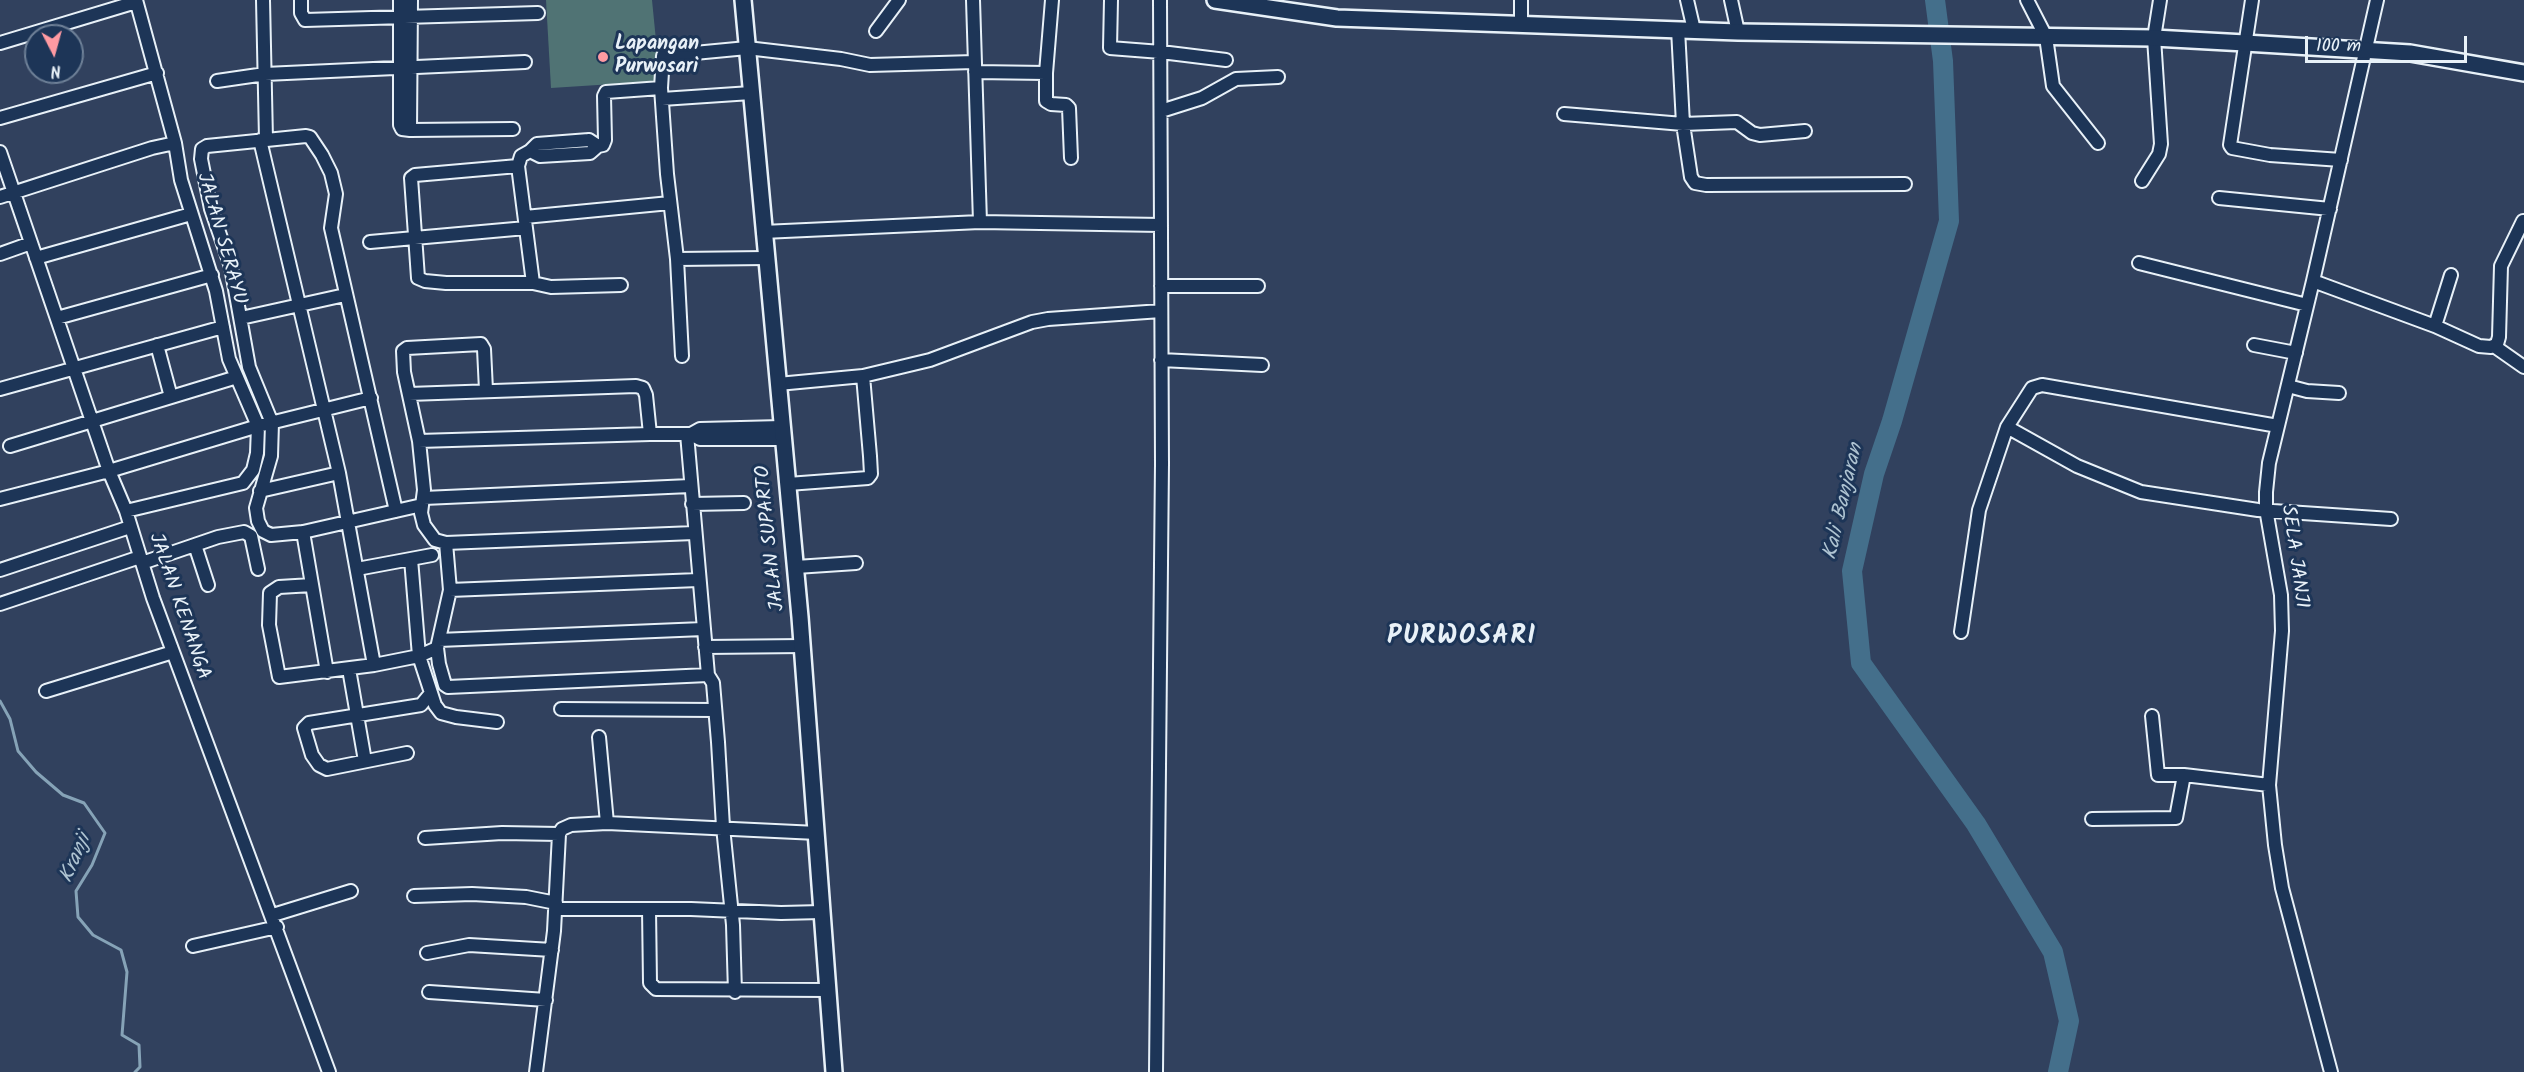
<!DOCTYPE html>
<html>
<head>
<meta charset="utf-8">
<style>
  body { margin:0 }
  #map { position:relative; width:2524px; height:1072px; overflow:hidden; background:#31415e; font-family:Kalam,sans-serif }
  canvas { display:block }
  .north { position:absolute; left:24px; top:24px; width:60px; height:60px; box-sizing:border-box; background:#1d3557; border:2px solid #6e8097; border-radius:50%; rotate:174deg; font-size:16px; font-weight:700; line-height:24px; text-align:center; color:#e8f1f8 }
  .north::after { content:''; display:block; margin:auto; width:21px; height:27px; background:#ff9aa2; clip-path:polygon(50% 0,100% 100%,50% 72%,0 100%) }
  .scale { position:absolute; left:2305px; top:36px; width:162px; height:27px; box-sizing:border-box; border:3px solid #e8f1f8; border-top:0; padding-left:8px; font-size:18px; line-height:21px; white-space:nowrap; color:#e8f1f8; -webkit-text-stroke:4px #1d3557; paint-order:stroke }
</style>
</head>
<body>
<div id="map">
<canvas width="2524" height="1072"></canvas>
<div class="north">N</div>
<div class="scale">100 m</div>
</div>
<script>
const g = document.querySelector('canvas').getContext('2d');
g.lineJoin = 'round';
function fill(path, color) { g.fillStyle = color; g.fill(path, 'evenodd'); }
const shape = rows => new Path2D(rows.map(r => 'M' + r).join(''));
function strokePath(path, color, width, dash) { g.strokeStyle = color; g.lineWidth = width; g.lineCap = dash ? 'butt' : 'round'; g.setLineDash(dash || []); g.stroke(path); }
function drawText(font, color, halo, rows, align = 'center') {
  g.font = font + ' Kalam,sans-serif'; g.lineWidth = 6; g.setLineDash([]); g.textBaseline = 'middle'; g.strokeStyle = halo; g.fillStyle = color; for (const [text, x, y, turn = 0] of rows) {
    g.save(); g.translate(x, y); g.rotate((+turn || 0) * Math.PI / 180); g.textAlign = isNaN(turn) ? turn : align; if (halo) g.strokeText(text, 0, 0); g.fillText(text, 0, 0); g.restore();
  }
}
fill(shape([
  [546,0,652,0,660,81,551,88]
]), '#507374');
strokePath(shape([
  [0,701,10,719,18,751,36,772,63,795,84,803,105,833,92,865,76,891,78,917,93,935,121,950,127,972,122,1035,139,1045,140,1067,135,1072]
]), '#86a3b7', 3);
strokePath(shape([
  [1935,0,1943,61,1949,221,1892,421,1874,474,1852,571,1861,663,1976,824,2053,952,2069,1021,2058,1072]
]), '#446f8b', 20);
const minor = shape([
  [263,0,266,139],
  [301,0,301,13,305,20,538,13],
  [400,0,400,125,402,129,410,130,411,0],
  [973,0,980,222],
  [1052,0,1046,73,1046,101,1051,104,1066,105,1069,108,1071,158],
  [1111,0,1110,48,1161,52,1226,60],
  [1521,0,1521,24],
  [1687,0,1694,30],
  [1731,0,1738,32],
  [2027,0,2046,37,2053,86,2098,143],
  [2252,0,2230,145,2232,148,2270,155,2341,160],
  [1678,29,1683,124,1691,177,1695,183,1706,185,1905,184],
  [876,31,899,0],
  [0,43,136,2],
  [975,72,1046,73],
  [217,81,265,74,525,62],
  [662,99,751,93],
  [1161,111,1202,98,1236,79,1278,77],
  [1564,114,1683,124,1737,122,1752,133,1760,135,1805,131],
  [0,118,157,73],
  [410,130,513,129],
  [260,140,339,473,374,665],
  [589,140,598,146,590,153,540,156,530,151,537,144,589,140],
  [598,146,603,145,605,140,604,96,606,92,661,88],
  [530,151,521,156,518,166,533,283],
  [0,152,109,471,126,511,153,598,329,1072],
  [518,166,415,175,411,178,418,278,425,281,446,283,533,283,551,287,621,285],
  [2142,181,2159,154,2161,144,2154,38,2160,0],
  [0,197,152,148,175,143],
  [2219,198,2330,209],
  [525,217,670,203],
  [763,232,980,222,1161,225],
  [370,242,526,228],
  [0,254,31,243],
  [36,258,191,214],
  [766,258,677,259,667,174,661,88,663,56,747,48,841,59,870,65,974,62],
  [677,259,682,356],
  [2139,263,2307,305],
  [2313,281,2435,326,2479,346,2491,347,2497,344,2499,337,2501,266,2523,221],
  [1161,286,1258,286],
  [57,318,212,275],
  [241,318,345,295],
  [2435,326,2451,275],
  [157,345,171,397],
  [2254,345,2296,353],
  [2494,346,2524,367],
  [1161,360,1262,365],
  [778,384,863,376,930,360,1032,322,1048,319,1161,311],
  [2288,386,2307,391,2339,393],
  [0,389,223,327],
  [486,390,484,349,481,344,407,348,403,351,404,372,419,441,424,490,421,513,424,525,435,540,446,543,450,590,437,648,439,664,445,685,448,687,708,675,687,434],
  [409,394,636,386,643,388,646,395,650,434],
  [2007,427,2077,466,2141,492,2258,510,2391,519],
  [691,434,700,429,782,427],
  [419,441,650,434,691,434,700,439,783,439],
  [10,446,237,377],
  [788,484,868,478,871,474,870,456,863,376],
  [260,491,339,473],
  [424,498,690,486],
  [0,499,109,471,258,426,371,398],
  [692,504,744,503],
  [126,511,243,483,253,470,257,453,258,426,229,359,216,291,181,180,175,143,136,0],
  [396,511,331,228,336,194,331,173,322,155,310,137,306,136,207,146,202,149,201,159,211,209,231,267,249,367,272,423,271,456,256,508,258,521,263,531,271,535,303,532,422,505],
  [303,532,327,672],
  [446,543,694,533],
  [195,545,208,585],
  [411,559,419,656,435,705,441,713,456,717,497,722],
  [142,563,218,537,244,532,251,536,258,569],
  [796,567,856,563],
  [357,569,432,555],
  [0,570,130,527],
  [312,585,279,587,270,593,269,625,279,677,374,665,419,656,437,648],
  [450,590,698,580],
  [0,604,140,557],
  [1961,632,1979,510,2007,427,2032,388,2042,385,2278,426],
  [439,640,703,629],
  [705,647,803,646],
  [349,669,365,761],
  [708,675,713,683,718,742,723,827,733,925,735,992],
  [46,691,173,652],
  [561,709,715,710],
  [2152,716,2158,775,2184,775,2269,785],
  [599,737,607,823],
  [407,753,327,769,319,765,312,755,304,728,309,723,421,705,431,693],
  [2092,819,2176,818,2184,775],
  [425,838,502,833,559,834],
  [414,896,472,894,526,897,556,903],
  [556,909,691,909,781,913,822,912],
  [649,909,650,983,656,989,828,990],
  [273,915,351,891],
  [193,946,277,927],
  [427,953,469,945,552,950],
  [429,992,546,1000],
  [536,1072,554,931,559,834,562,829,571,825,607,823,817,833],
  [1156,1072,1162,463,1160,0],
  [2331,1072,2282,888,2275,845,2269,785,2282,631,2281,595,2266,509,2266,492,2269,463,2313,281,2377,0]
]);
const tertiary = shape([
  [743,0,800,617,834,1072],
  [1215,0,1337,18,1738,32,2154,38,2245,43,2410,53,2524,73]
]);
strokePath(minor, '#e8f1f8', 16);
strokePath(tertiary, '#e8f1f8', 20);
strokePath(minor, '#1d3557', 12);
strokePath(tertiary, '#1d3557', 15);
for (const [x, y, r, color] of [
  [603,57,6,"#ff9aa2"]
]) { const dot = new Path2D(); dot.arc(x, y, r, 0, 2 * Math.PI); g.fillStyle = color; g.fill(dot); strokePath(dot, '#1d3557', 2); }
drawText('bold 20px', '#e8f1f8', '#1d3557', [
  ["Lapangan",615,46],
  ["Purwosari",615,69]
], 'left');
drawText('20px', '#e8f1f8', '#1d3557', [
  ["JALAN SERAYU",220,239,74],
  ["JALAN SUPARTO",772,538,-96],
  ["SELA JANJI",2293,557,82],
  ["JALAN KENANGA",178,607,71]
]);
drawText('italic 21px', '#afc4d2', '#1d3557', [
  ["Kali Banjaran",1845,502,-77],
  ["Kranji",77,859,-67]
]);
g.letterSpacing = '1.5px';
drawText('bold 26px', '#e8f1f8', '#1d3557', [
  ["PURWOSARI",1462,639]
]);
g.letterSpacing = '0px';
</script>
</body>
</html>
